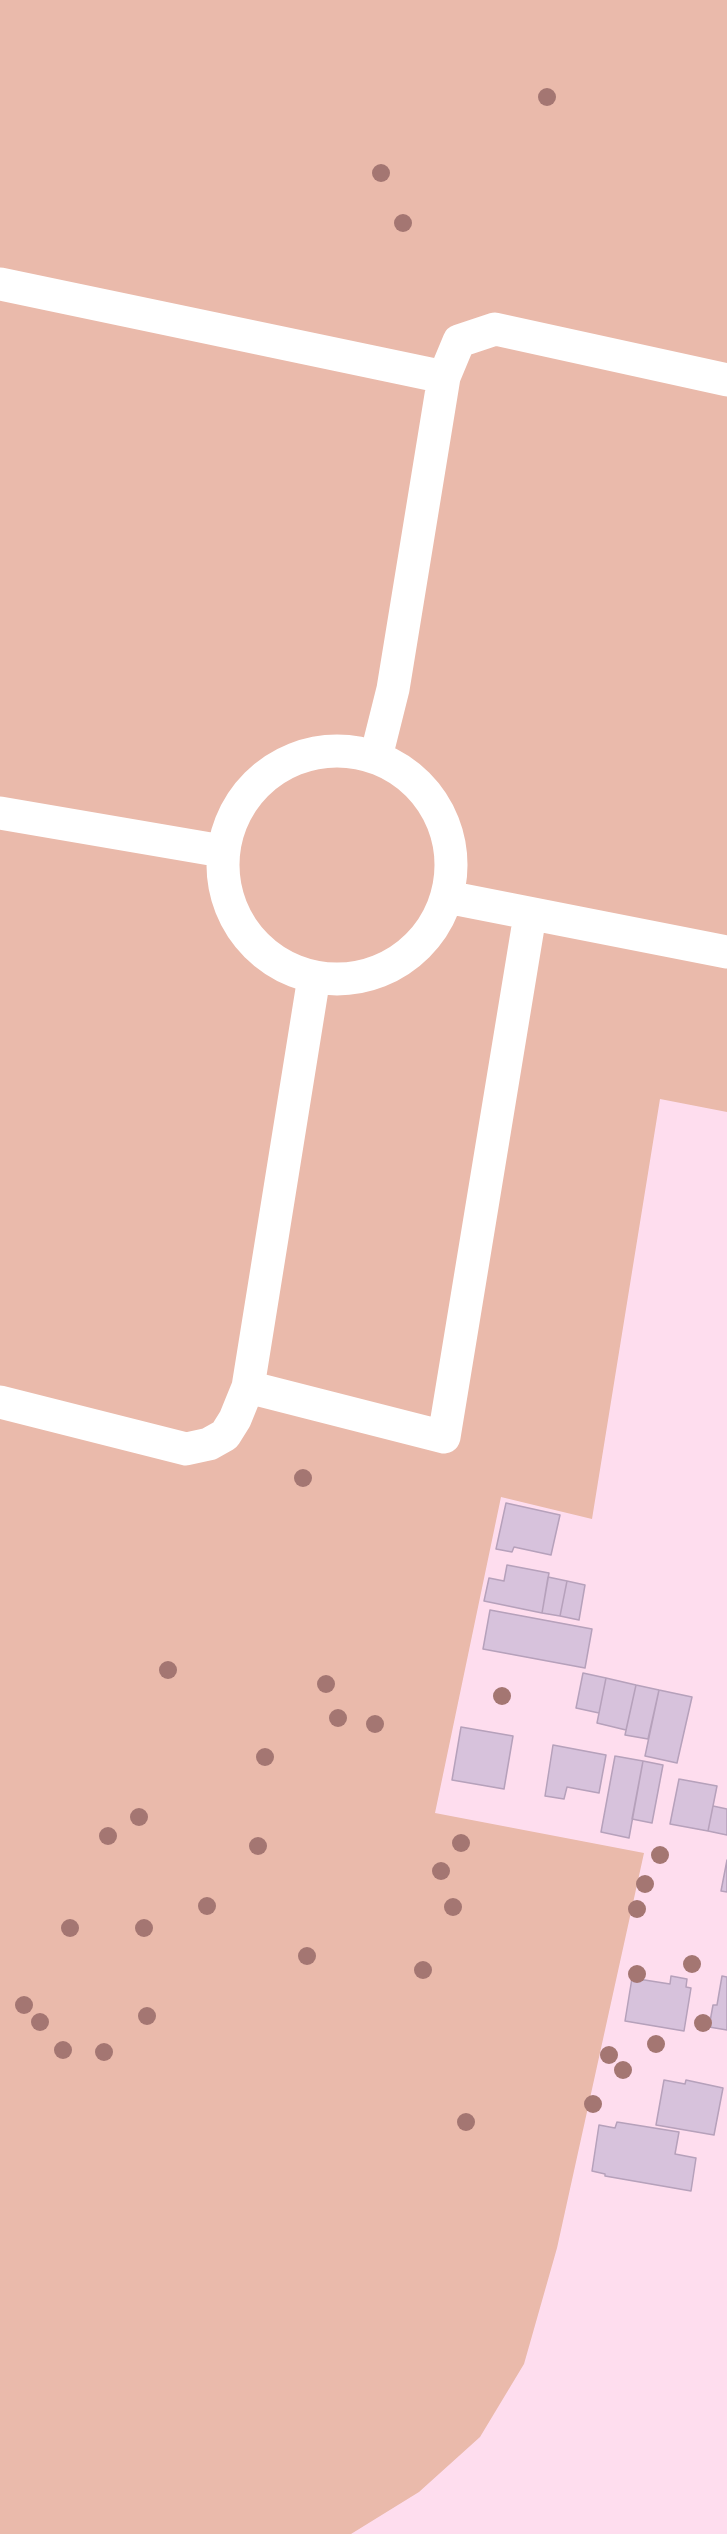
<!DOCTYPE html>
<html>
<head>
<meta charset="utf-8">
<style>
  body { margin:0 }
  canvas { display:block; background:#feddee }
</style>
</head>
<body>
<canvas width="727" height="2534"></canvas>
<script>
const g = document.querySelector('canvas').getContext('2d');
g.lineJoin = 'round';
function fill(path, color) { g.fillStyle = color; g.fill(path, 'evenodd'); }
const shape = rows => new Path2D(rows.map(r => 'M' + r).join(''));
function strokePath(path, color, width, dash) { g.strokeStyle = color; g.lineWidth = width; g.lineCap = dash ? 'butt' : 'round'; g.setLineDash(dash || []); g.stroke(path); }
fill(shape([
  [0,0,727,0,727,1112,660,1099,592,1519,501,1497,435,1813,644,1853,557,2248,524,2364,480,2437,419,2492,351,2534,0,2534]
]), '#eabaab');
const building = shape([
  [506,1503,560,1515,551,1555,514,1547,512,1552,496,1549,506,1503],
  [507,1565,549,1573,542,1613,484,1601,489,1578,504,1581,507,1565],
  [548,1577,567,1581,560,1616,542,1613,548,1577],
  [567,1581,585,1585,579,1620,560,1616,567,1581],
  [490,1610,592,1629,585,1668,483,1649,490,1610],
  [583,1673,606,1678,599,1713,576,1708,583,1673],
  [606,1678,636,1685,626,1730,597,1723,606,1678],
  [636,1685,659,1690,648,1739,625,1735,636,1685],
  [659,1690,692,1697,677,1763,645,1756,659,1690],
  [461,1727,513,1736,504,1789,452,1780,461,1727],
  [553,1745,606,1755,599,1793,567,1787,564,1799,545,1796,553,1745],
  [615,1756,643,1761,629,1838,601,1832,615,1756],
  [643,1761,663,1765,652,1823,632,1819,643,1761],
  [679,1779,717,1786,708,1831,670,1824,679,1779],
  [713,1806,727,1809,727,1835,708,1831,713,1806],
  [727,1860,727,1892,721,1891,727,1860],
  [671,1976,687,1979,686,1987,691,1988,684,2031,625,2021,632,1978,670,1984,671,1976],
  [722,1976,727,1977,727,2030,709,2027,713,2005,717,2005,722,1976],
  [664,2080,685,2084,686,2080,723,2088,714,2135,656,2125,664,2080],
  [617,2122,679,2132,675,2154,696,2158,691,2191,605,2176,605,2174,592,2171,599,2125,615,2128,617,2122]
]);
fill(building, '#d7c2dc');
strokePath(building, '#b6a1bb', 1.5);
strokePath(shape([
  [0,284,444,377],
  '223 865a114 114 0 1 1 228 0a114 114 0 1 1-228 0Z',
  [376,757,393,689,444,377,459,341,495,329,727,380],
  [0,813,222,851],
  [447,897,727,952],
  [248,1387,444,1437,530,915],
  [0,1402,186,1449,209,1444,225,1435,235,1419,248,1387,314,977]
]), '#fff', 33);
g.fillStyle = '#a47672';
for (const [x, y] of [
  [547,97],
  [381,173],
  [403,223],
  [303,1478],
  [168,1670],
  [326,1684],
  [502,1696],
  [338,1718],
  [375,1724],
  [265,1757],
  [139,1817],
  [108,1836],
  [461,1843],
  [258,1846],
  [660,1855],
  [441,1871],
  [645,1884],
  [207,1906],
  [453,1907],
  [637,1909],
  [70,1928],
  [144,1928],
  [307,1956],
  [692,1964],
  [423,1970],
  [637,1974],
  [24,2005],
  [147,2016],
  [40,2022],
  [703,2023],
  [656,2044],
  [63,2050],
  [104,2052],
  [609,2055],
  [623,2070],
  [593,2104],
  [466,2122]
]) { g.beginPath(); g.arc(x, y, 9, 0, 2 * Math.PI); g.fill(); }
</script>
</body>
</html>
